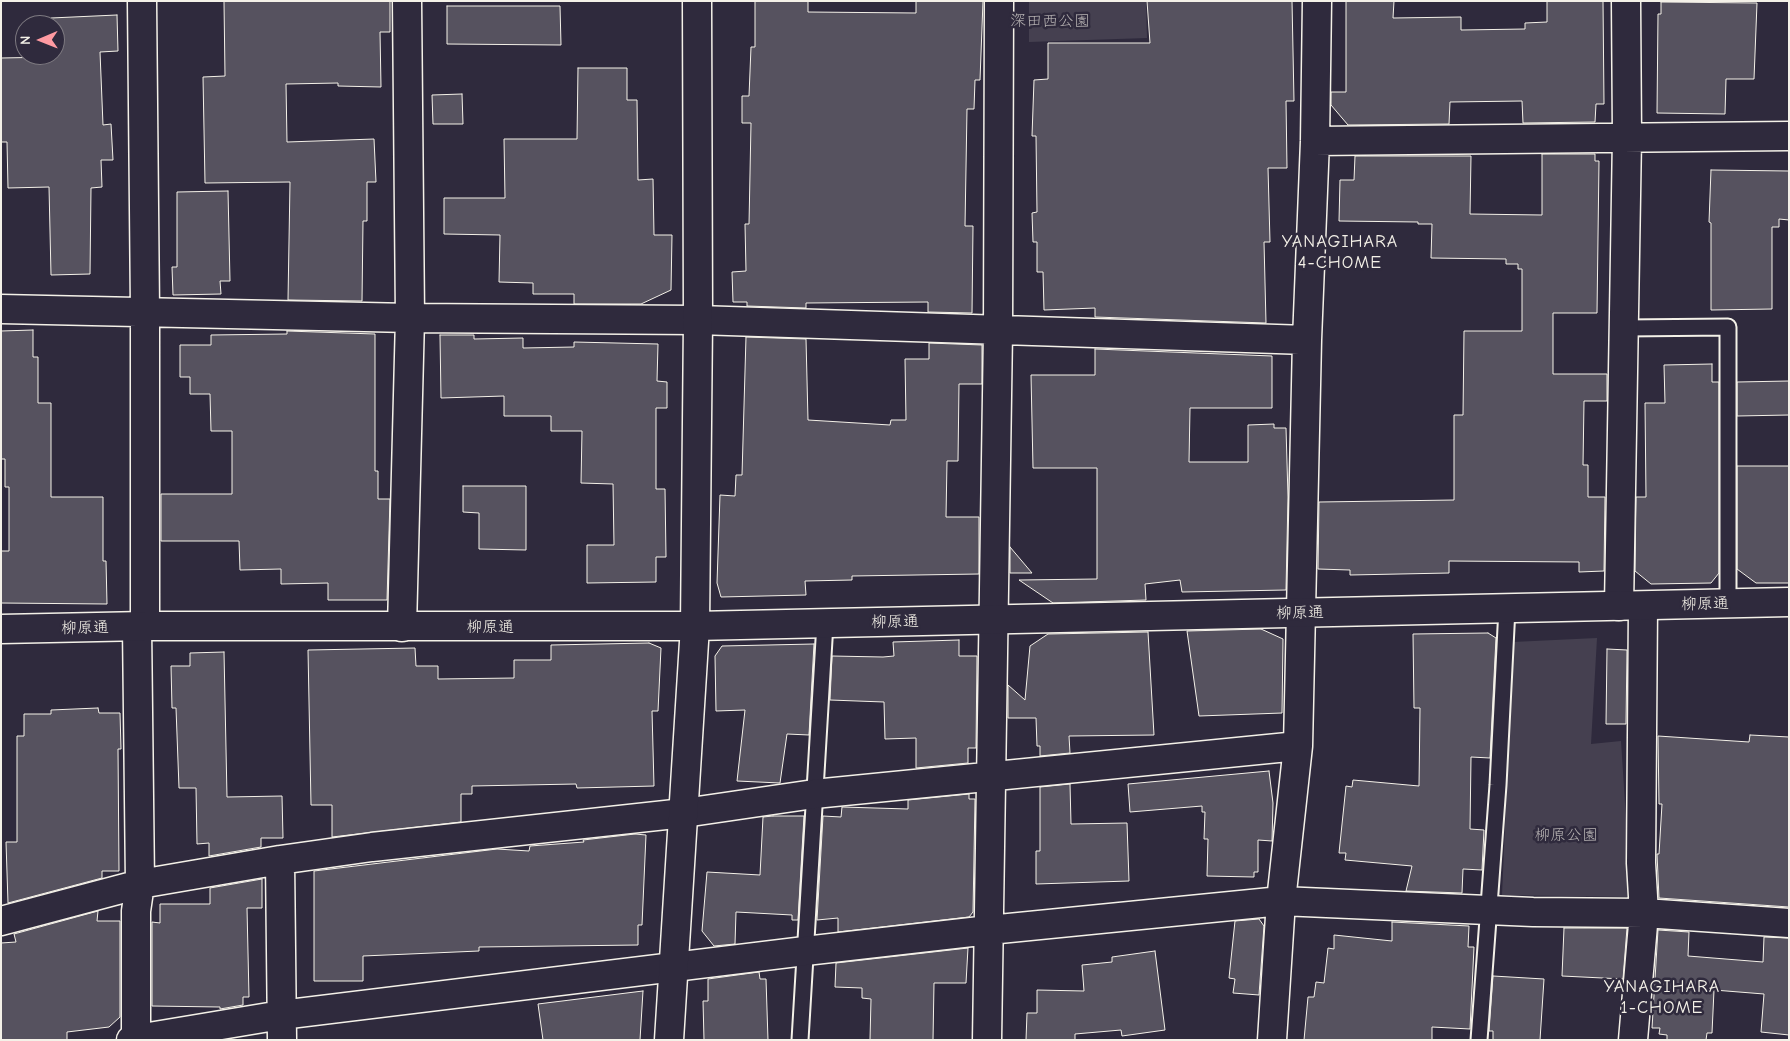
<!DOCTYPE html>
<html>
<head>
<meta charset="utf-8">
<style>
  body { margin:0 }
  #map { position:relative; width:1790px; height:1041px; overflow:hidden; background:#2f2a3d; font-family:"Comic Neue",sans-serif }
  canvas { display:block }
  .frame { position:absolute; inset:0; border:2px solid #f4f1e8; pointer-events:none }
  .north { position:absolute; left:15px; top:15px; width:50px; height:50px; box-sizing:border-box; background:#2f2a3d; border:1px solid #7e7a81; border-radius:50%; rotate:269deg; font-size:14px; font-weight:700; line-height:20px; text-align:center; color:#f4f1e8 }
  .north::after { content:''; display:block; margin:auto; width:18px; height:22px; background:#ff9aa2; clip-path:polygon(50% 0,100% 100%,50% 72%,0 100%) }
</style>
</head>
<body>
<div id="map">
<canvas width="1790" height="1041"></canvas>
<div class="frame"></div>
<div class="north">N</div>
</div>
<script>
const g = document.querySelector('canvas').getContext('2d');
g.lineJoin = 'round';
function fill(path, color) { g.fillStyle = color; g.fill(path, 'evenodd'); }
const shape = rows => new Path2D(rows.map(r => 'M' + r).join(''));
function strokePath(path, color, width, dash) { g.strokeStyle = color; g.lineWidth = width; g.lineCap = dash ? 'butt' : 'round'; g.setLineDash(dash || []); g.stroke(path); }
function drawText(font, color, halo, rows, align = 'center') {
  g.font = font + ' "Comic Neue","Klee One",sans-serif'; g.lineWidth = 5; g.setLineDash([]); g.textBaseline = 'middle'; g.strokeStyle = halo; g.fillStyle = color; for (const [text, x, y, turn = 0] of rows) {
    g.save(); g.translate(x, y); g.rotate((+turn || 0) * Math.PI / 180); g.textAlign = isNaN(turn) ? turn : align; if (halo) g.strokeText(text, 0, 0); g.fillText(text, 0, 0); g.restore();
  }
}
fill(shape([
  [1029,1,1146,1,1147,38,1029,42],
  [1597,638,1591,744,1621,741,1631,897,1502,895,1513,642]
]), '#454050');
const building = shape([
  [224,1,390,1,390,32,380,32,381,87,338,86,338,83,286,84,287,142,374,139,376,182,367,182,367,221,363,221,362,301,288,300,290,182,205,183,203,77,225,76,224,1],
  [755,1,808,1,808,12,916,13,916,1,983,1,980,80,975,80,974,109,967,109,965,226,973,226,972,313,928,312,928,302,806,303,806,308,747,306,747,302,733,302,732,272,746,271,745,224,749,224,751,123,742,123,742,96,749,96,751,47,755,47,755,1],
  [1147,1,1292,1,1294,101,1286,101,1287,168,1268,168,1270,242,1264,242,1266,323,1095,317,1095,308,1044,310,1043,272,1037,272,1037,242,1033,242,1032,213,1037,212,1036,136,1032,136,1034,80,1048,79,1048,43,1150,43,1147,1],
  [1346,1,1394,1,1393,18,1461,17,1461,30,1525,29,1525,23,1547,22,1547,1,1603,1,1604,104,1596,104,1595,122,1523,123,1522,101,1450,102,1449,124,1348,125,1331,105,1331,92,1346,92,1346,1],
  [1661,2,1757,3,1754,79,1726,79,1725,114,1657,113,1658,14,1661,14,1661,2],
  [447,6,560,6,561,45,447,44,447,6],
  [117,15,118,51,100,52,103,125,111,124,113,160,101,160,102,187,91,188,90,274,51,275,49,187,8,188,7,142,1,142,1,58,53,57,55,55,55,25,51,25,51,18,117,15],
  [578,68,627,68,627,100,637,100,638,180,653,179,654,235,672,235,671,290,641,304,574,304,574,294,533,294,533,283,499,282,500,235,444,234,444,198,505,198,504,139,577,139,578,68],
  [462,94,463,124,433,124,432,95,462,94],
  [1542,154,1595,154,1595,161,1599,161,1597,313,1553,313,1553,374,1607,374,1607,401,1584,401,1583,465,1588,465,1588,497,1605,497,1604,571,1579,572,1579,562,1449,561,1449,573,1350,575,1350,570,1318,569,1319,502,1454,500,1454,415,1463,415,1464,331,1522,331,1522,269,1518,269,1518,264,1506,264,1506,259,1431,258,1432,224,1418,224,1418,222,1339,221,1340,180,1354,180,1355,156,1471,156,1470,214,1542,215,1542,154],
  [1711,170,1789,171,1789,220,1779,219,1779,227,1772,227,1772,309,1711,310,1711,223,1709,222,1711,170],
  [228,191,230,281,220,281,221,294,173,295,172,267,177,267,177,192,228,191],
  [33,330,33,357,38,357,38,403,51,403,51,497,103,497,103,561,106,561,107,604,1,603,1,551,9,551,9,487,5,487,5,459,1,459,1,331,33,330],
  [287,331,375,334,375,471,378,471,378,499,390,499,387,600,328,600,328,583,281,584,281,569,240,570,239,541,161,541,161,494,232,494,232,431,211,431,210,394,190,394,190,377,180,377,180,345,211,345,211,335,287,334,287,331],
  [440,335,474,335,474,339,523,338,523,348,574,347,574,342,658,344,657,381,667,382,667,408,656,408,656,489,665,489,666,557,656,557,656,582,587,583,587,545,614,545,613,484,581,483,582,431,551,431,551,416,504,416,504,396,441,398,440,335],
  [746,337,806,339,808,420,890,425,891,420,906,420,905,359,929,359,929,343,982,345,982,384,959,384,958,461,947,461,946,517,979,517,979,574,852,576,852,580,805,581,806,595,721,597,717,583,720,495,735,496,736,475,742,475,746,337],
  [1095,349,1272,356,1272,408,1190,408,1189,462,1248,462,1248,425,1274,424,1274,428,1286,428,1288,497,1286,590,1182,592,1180,580,1145,584,1146,600,1053,603,1019,580,1097,579,1097,468,1033,468,1031,375,1095,375,1095,349],
  [1712,364,1712,382,1719,382,1719,573,1711,583,1651,584,1635,571,1636,497,1646,497,1645,403,1665,403,1664,365,1712,364],
  [1789,381,1789,415,1737,416,1737,382,1789,381],
  [1737,466,1789,466,1789,583,1756,583,1737,569,1737,466],
  [463,486,526,486,526,550,479,549,479,513,463,512,463,486],
  [1010,547,1032,573,1010,573,1010,547],
  [1261,629,1283,639,1282,713,1199,716,1187,631,1261,629],
  [1148,632,1154,735,1069,736,1070,753,1040,756,1040,746,1037,746,1036,718,1008,718,1008,685,1025,700,1030,646,1048,634,1148,632],
  [1488,633,1496,638,1490,758,1471,757,1470,829,1484,830,1482,870,1463,869,1462,893,1406,891,1412,866,1345,860,1346,853,1339,853,1346,786,1352,787,1353,780,1419,786,1420,708,1414,708,1413,634,1488,633],
  [959,640,959,656,977,656,976,748,968,748,968,763,916,768,916,738,885,739,884,702,830,700,832,656,883,657,894,656,893,642,959,640],
  [649,643,661,648,658,711,652,711,654,786,577,788,576,784,472,786,472,794,461,794,461,822,332,837,332,805,311,805,308,650,415,648,416,666,438,666,438,679,514,678,514,660,551,660,551,645,649,643],
  [814,644,809,735,787,734,780,783,737,781,745,710,716,711,715,656,722,646,814,644],
  [1607,649,1627,650,1626,724,1606,724,1607,649],
  [224,652,227,797,282,796,283,838,261,838,261,847,209,856,209,843,197,844,196,788,179,788,176,708,172,708,171,666,190,666,190,653,224,652],
  [98,708,99,713,120,713,121,749,118,749,119,871,102,871,102,878,8,903,6,842,17,842,17,736,24,736,24,714,51,714,51,710,98,708],
  [1750,735,1789,737,1789,907,1659,898,1657,854,1659,854,1662,804,1659,804,1658,736,1749,742,1750,735],
  [1269,771,1273,803,1272,841,1258,840,1258,872,1254,872,1254,877,1207,876,1208,839,1204,839,1205,812,1202,812,1202,806,1130,812,1128,784,1269,771],
  [1070,784,1071,824,1127,823,1129,881,1036,884,1036,851,1040,851,1040,787,1070,784],
  [969,794,969,799,975,799,973,912,969,917,838,932,838,918,817,920,823,816,841,817,842,807,908,809,908,800,969,794],
  [773,816,804,816,798,920,792,920,792,915,736,912,735,944,714,946,702,931,707,872,760,875,763,817,773,816],
  [635,834,646,835,642,925,638,925,638,945,479,947,479,951,363,956,363,981,314,981,314,871,497,849,529,851,530,846,584,842,583,840,635,834],
  [262,879,262,908,247,908,249,997,243,997,243,1005,220,1009,220,1007,152,1006,152,922,160,923,160,904,210,904,210,888,262,879],
  [98,911,97,921,120,921,120,1017,109,1027,67,1032,67,1040,1,1040,1,943,16,942,14,934,98,911],
  [1259,919,1264,926,1259,995,1233,993,1235,979,1229,978,1235,921,1259,919],
  [1392,922,1469,926,1468,947,1474,947,1470,1029,1432,1027,1432,1040,1304,1040,1308,997,1314,997,1316,982,1324,983,1328,948,1334,949,1334,935,1392,941,1392,922],
  [1564,928,1627,928,1623,979,1562,976,1564,928],
  [1658,930,1689,932,1688,956,1763,962,1764,937,1789,938,1789,1035,1761,1032,1764,994,1714,990,1712,1033,1707,1033,1706,1040,1667,1040,1667,1035,1659,1034,1660,1028,1652,1028,1658,930],
  [968,948,966,983,934,983,933,1040,870,1040,871,999,862,998,862,988,835,987,836,963,968,948],
  [1155,951,1165,1030,1122,1036,1121,1030,1075,1034,1075,1040,1026,1040,1027,1013,1037,1013,1037,990,1084,991,1082,965,1112,962,1112,957,1155,951],
  [759,972,760,979,766,979,768,1040,704,1040,703,1001,708,1001,708,979,759,972],
  [1493,976,1544,979,1540,1040,1493,1040,1493,1031,1489,1031,1493,976],
  [643,991,640,1040,543,1040,538,1004,643,991]
]);
fill(building, '#56525f');
strokePath(building, '#f4f1e8', 1);
const lane = shape([
  [1624,328,1728,327,1728,604],
  [800,1040,825,623],
  [1479,1040,1498,785,1507,608]
]);
const street = shape([
  [142,1,145,311,145,626],
  [1315,141,1789,136],
  [1,309,410,318,698,320,1307,340],
  [1619,606,1627,137,1626,1],
  [402,627,410,318,407,1],
  [280,860,282,1040],
  [1,921,140,884,280,860,372,847,684,813,814,794,1298,746],
  [131,1040,281,1015,805,951,989,930,1281,901,1533,912,1644,913,1789,923],
  [136,1040,136,911,140,884,137,626],
  [987,1040,998,331,999,1],
  [1272,1040,1281,901,1298,746,1307,340,1315,141,1317,1],
  [1633,1040,1644,913,1641,863,1643,606]
]);
const secondary = shape([
  [1,629,145,626,695,626,1789,602],
  [669,1040,695,626,698,320,697,1]
]);
strokePath(lane, '#f4f1e8', 19);
strokePath(street, '#f4f1e8', 31);
strokePath(secondary, '#f4f1e8', 31);
strokePath(lane, '#2f2a3d', 15);
strokePath(street, '#2f2a3d', 28);
strokePath(secondary, '#2f2a3d', 28);
drawText('16px', '#b7b3b3', '#2f2a3d', [
  ["深田西公園",1050,21],
  ["柳原公園",1566,835]
]);
drawText('16px', '#f4f1e8', '#2f2a3d', [
  ["柳原通",1705,604,-1],
  ["柳原通",1300,613,-1],
  ["柳原通",895,622,-1],
  ["柳原通",490,627],
  ["柳原通",85,628,-1]
]);
g.letterSpacing = '1px';
drawText('18px', '#f4f1e8', '#2f2a3d', [
  ["YANAGIHARA",1340,242],
  ["4-CHOME",1340,263],
  ["YANAGIHARA",1662,987],
  ["1-CHOME",1662,1008]
]);
g.letterSpacing = '0px';
</script>
</body>
</html>
